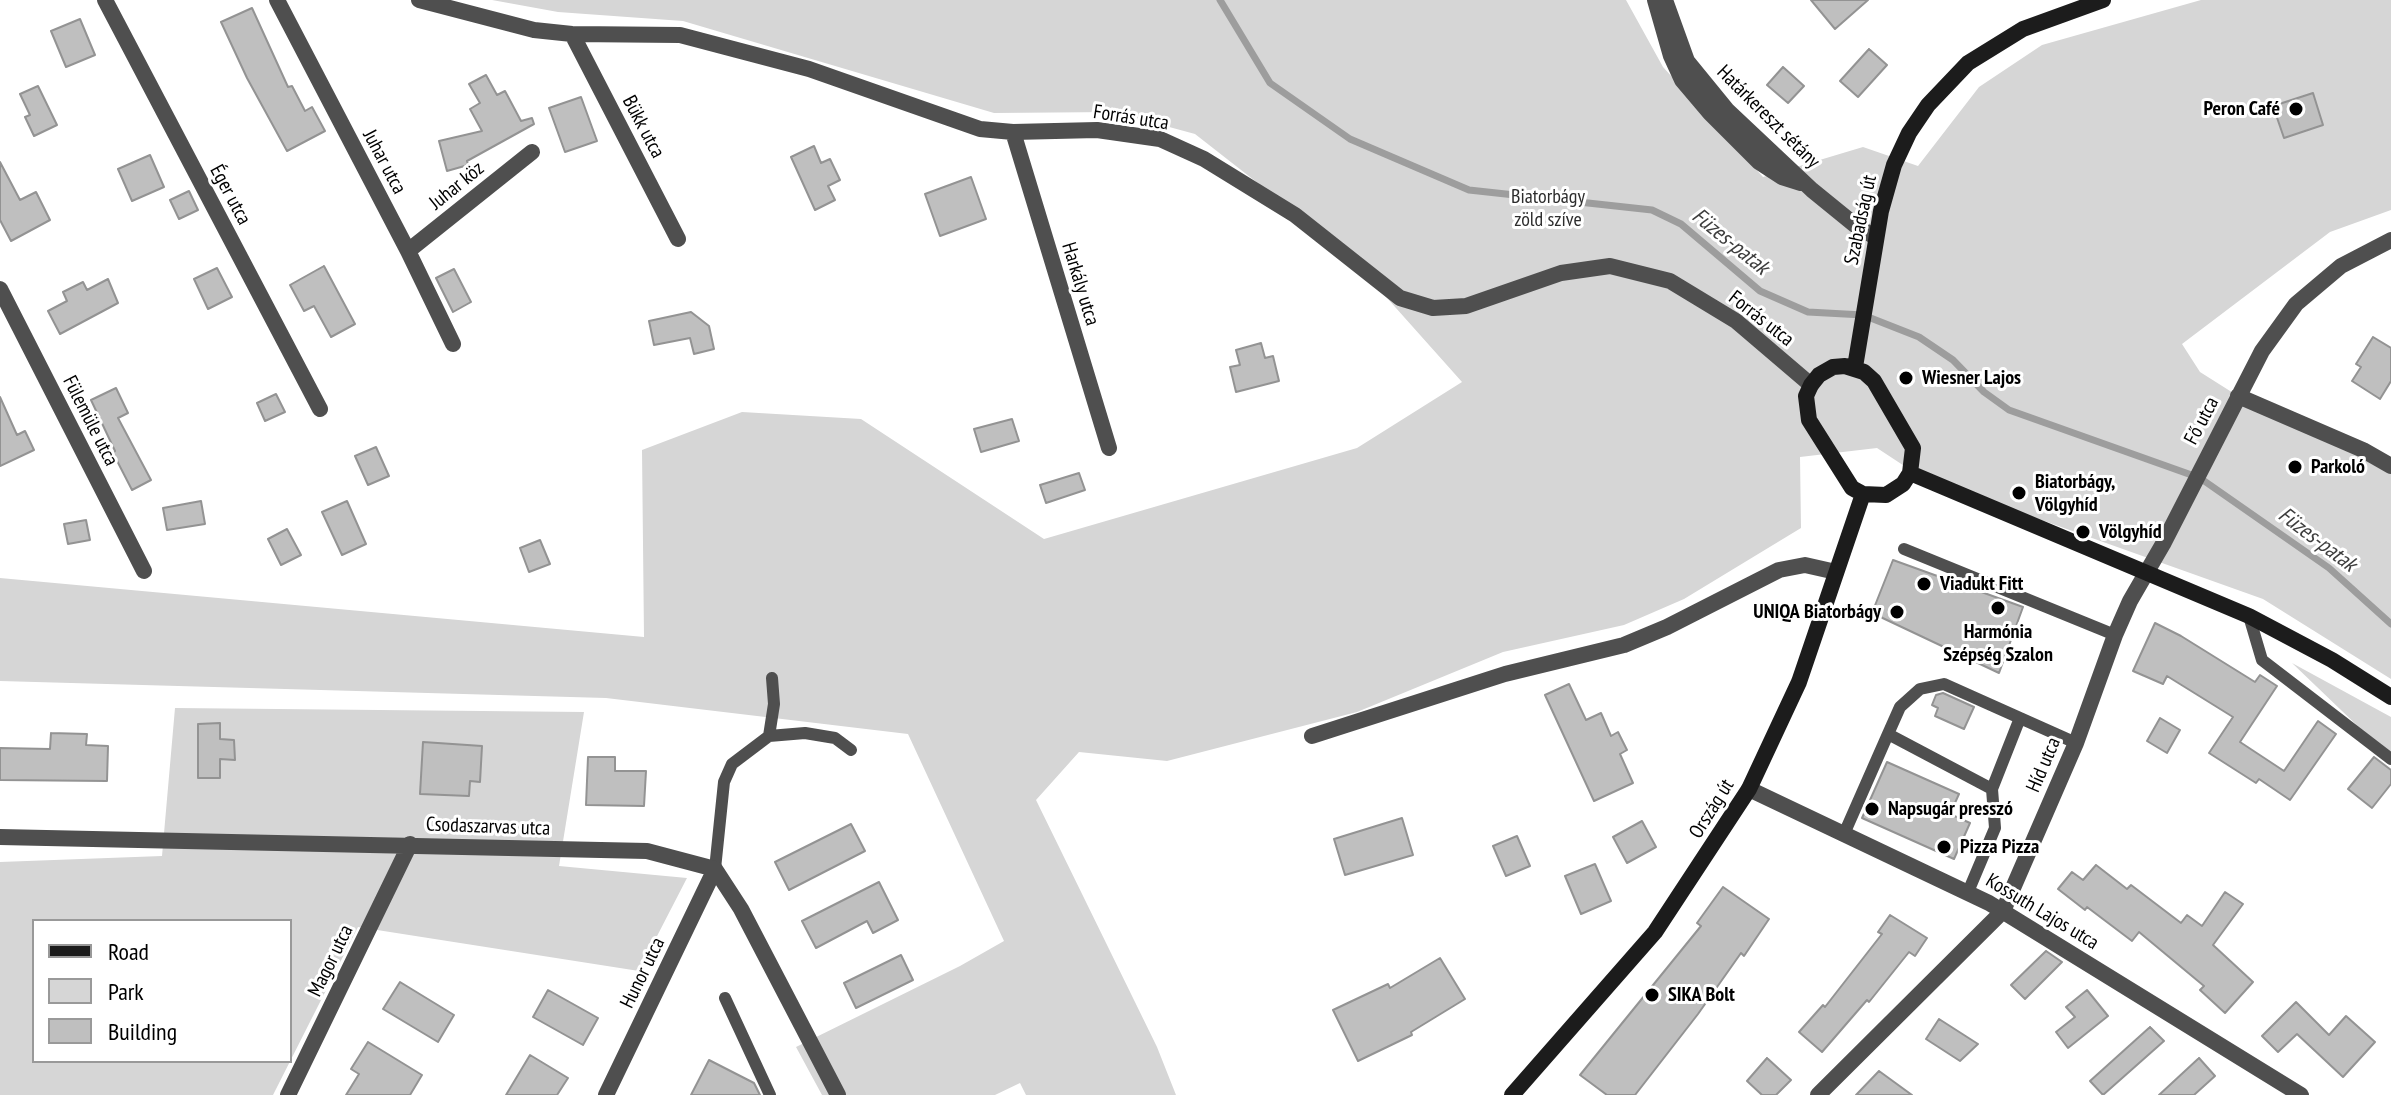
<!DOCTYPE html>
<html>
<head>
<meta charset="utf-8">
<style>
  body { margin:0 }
  #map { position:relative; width:2391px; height:1095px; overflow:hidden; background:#fff; font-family:"PT Sans Narrow",sans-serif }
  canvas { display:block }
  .legend { position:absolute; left:32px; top:919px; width:260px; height:144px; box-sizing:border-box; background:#fff; border:2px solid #999; margin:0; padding:10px 14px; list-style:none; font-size:24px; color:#000 }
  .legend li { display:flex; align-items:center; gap:16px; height:40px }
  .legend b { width:40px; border:2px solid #999 }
</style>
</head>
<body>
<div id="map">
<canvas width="2391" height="1095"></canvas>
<ul class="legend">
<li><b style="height:10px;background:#1c1c1c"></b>Road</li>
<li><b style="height:22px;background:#d6d6d6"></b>Park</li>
<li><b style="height:22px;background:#bfbfbf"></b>Building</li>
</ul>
</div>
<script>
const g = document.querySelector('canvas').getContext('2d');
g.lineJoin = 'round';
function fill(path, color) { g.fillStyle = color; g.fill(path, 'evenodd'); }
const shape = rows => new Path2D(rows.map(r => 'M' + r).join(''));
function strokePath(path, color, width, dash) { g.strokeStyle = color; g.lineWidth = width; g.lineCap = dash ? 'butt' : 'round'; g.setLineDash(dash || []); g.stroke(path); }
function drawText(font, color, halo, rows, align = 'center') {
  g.font = font + ' "PT Sans Narrow",sans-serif'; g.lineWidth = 6; g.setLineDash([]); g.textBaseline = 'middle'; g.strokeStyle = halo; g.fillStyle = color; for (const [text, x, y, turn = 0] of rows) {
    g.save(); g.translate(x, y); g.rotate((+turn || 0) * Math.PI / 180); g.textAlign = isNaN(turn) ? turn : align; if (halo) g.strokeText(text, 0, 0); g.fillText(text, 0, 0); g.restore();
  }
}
fill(shape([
  [492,0,1626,0,1663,67,1763,177,1863,147,1918,166,1979,87,2042,45,2201,0,2391,0,2391,210,2330,232,2182,344,2200,372,2238,396,2391,466,2391,679,2263,599,1921,477,1877,448,1800,457,1801,528,1684,599,1624,625,1503,652,1357,712,1167,761,1079,752,1036,800,1157,1047,1176,1095,1026,1095,1020,1083,995,1095,822,1095,796,1047,960,966,1004,941,908,734,606,698,0,681,0,578,644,637,642,450,742,412,861,419,1044,539,1357,448,1462,382,1346,252,1195,134,1114,112,994,113,683,21,558,12],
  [2292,663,2391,717,2391,758],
  [175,708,584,712,559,866,687,878,639,971,358,927,273,1095,0,1095,0,862,162,856],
  [34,921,290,921,290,1061,34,1061]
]), '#d6d6d6');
strokePath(shape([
  [1220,0,1270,83,1350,139,1469,190,1652,210,1681,224,1760,291,1808,312,1863,315,1919,337,1953,360,1984,392,2009,410,2200,478,2329,568,2391,624]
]), '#9d9d9d', 7);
const building = shape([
  [1811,0,1868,0,1835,29,1811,0],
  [252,8,288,87,292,86,305,111,312,107,325,131,287,151,247,78,221,22,252,8],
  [80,19,95,55,66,67,51,31,80,19],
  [1869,49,1887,65,1858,97,1840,81,1869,49],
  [1783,67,1804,86,1788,103,1767,85,1783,67],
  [486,75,497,95,505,91,521,121,532,118,534,124,467,161,468,165,447,171,439,141,482,131,470,109,480,103,469,84,486,75],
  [38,86,57,125,34,136,25,117,30,115,20,94,38,86],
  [2313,93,2323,125,2284,138,2273,106,2313,93],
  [581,97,597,141,565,152,549,108,581,97],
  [814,146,821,163,830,159,840,180,828,186,835,200,815,210,791,157,814,146],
  [150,155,164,187,132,201,118,169,150,155],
  [0,162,20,200,36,192,50,220,11,241,0,220,0,162],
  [971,177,986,219,940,236,925,194,971,177],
  [189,191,198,210,179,219,170,200,189,191],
  [324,266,355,324,331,337,314,306,304,311,290,285,324,266],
  [217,268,232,297,208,309,194,279,217,268],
  [454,269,471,302,453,312,436,278,454,269],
  [108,279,118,303,60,334,48,311,67,301,63,292,83,282,87,290,108,279],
  [691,312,709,326,714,349,694,354,690,338,654,345,649,321,691,312],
  [2373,337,2391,348,2391,381,2380,399,2352,381,2361,367,2356,364,2373,337],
  [1261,343,1265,358,1273,356,1279,381,1236,392,1230,367,1240,365,1236,350,1261,343],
  [116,388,128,413,118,418,151,480,132,490,113,453,115,451,91,400,116,388],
  [276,394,285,412,265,421,257,403,276,394],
  [0,397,17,435,25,431,34,450,0,466,0,397],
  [1012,419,1019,441,981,452,974,429,1012,419],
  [376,447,389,476,368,485,355,456,376,447],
  [1079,473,1085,490,1046,503,1040,485,1079,473],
  [201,501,205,524,167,530,163,508,201,501],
  [347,501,366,544,342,555,322,512,347,501],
  [86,520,90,540,68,544,64,524,86,520],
  [287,529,301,555,281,565,268,539,287,529],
  [540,540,550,564,529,572,520,548,540,540],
  [1893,560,2023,607,1999,673,1872,613,1893,560],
  [2155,623,2181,636,2255,682,2260,675,2277,686,2240,742,2284,771,2318,721,2336,734,2290,800,2259,779,2256,783,2209,753,2233,717,2167,676,2163,684,2133,671,2155,623],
  [1569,684,1586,720,1601,713,1611,736,1618,732,1627,750,1620,754,1633,783,1594,801,1545,695,1569,684],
  [1943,693,1974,707,1964,729,1935,716,1938,708,1932,705,1936,695,1943,693],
  [2160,718,2180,730,2167,753,2147,741,2160,718],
  [220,723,220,739,234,740,235,760,220,759,220,778,198,778,198,724,220,723],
  [51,733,87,734,86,745,108,746,107,781,0,780,0,748,50,749,51,733],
  [423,742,482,746,480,782,470,781,469,796,420,794,423,742],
  [588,757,615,757,615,771,646,771,644,806,586,805,588,757],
  [2374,757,2391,770,2391,784,2372,808,2348,789,2374,757],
  [1887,762,1959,794,1950,814,1970,823,1954,859,1862,818,1887,762],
  [1402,818,1413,855,1345,875,1334,839,1402,818],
  [1642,821,1656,847,1627,863,1613,837,1642,821],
  [851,824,865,851,789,890,775,862,851,824],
  [1517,836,1530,866,1506,876,1493,846,1517,836],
  [1595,864,1611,901,1581,914,1565,876,1595,864],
  [2096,865,2127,889,2131,885,2181,923,2187,915,2202,926,2225,892,2243,904,2213,945,2253,982,2225,1013,2200,990,2204,986,2139,932,2132,941,2087,907,2085,910,2058,889,2072,872,2083,880,2096,865],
  [879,882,898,920,873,933,867,921,816,948,802,921,879,882],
  [1723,887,1769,919,1744,956,1741,953,1698,1014,1635,1095,1607,1095,1580,1075,1701,926,1697,923,1723,887],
  [1890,915,1927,938,1915,956,1909,952,1869,1002,1867,1000,1822,1052,1799,1032,1823,1005,1825,1007,1882,934,1878,932,1890,915],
  [2046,951,2062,962,2025,999,2011,985,2046,951],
  [901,955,913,980,856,1008,844,983,901,955],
  [1440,958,1465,999,1411,1032,1412,1035,1358,1061,1333,1010,1388,984,1390,988,1440,958],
  [400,982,454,1015,438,1042,383,1009,400,982],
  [548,990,598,1018,583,1045,533,1017,548,990],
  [2087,990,2108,1016,2068,1048,2056,1032,2075,1017,2066,1007,2087,990],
  [2296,1002,2329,1035,2346,1016,2375,1042,2343,1077,2297,1034,2278,1052,2262,1036,2296,1002],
  [1939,1019,1978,1044,1960,1061,1926,1039,1939,1019],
  [2150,1027,2164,1041,2103,1095,2090,1081,2150,1027],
  [368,1042,422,1075,410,1095,346,1095,359,1074,351,1069,368,1042],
  [530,1055,568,1078,557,1095,506,1095,530,1055],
  [1767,1058,1791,1080,1776,1095,1762,1095,1747,1081,1767,1058],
  [2199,1058,2215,1076,2194,1095,2159,1095,2199,1058],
  [709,1060,754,1083,760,1095,691,1095,709,1060],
  [1879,1071,1912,1095,1856,1095,1879,1071]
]);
fill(building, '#bfbfbf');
strokePath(building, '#939393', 2);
strokePath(shape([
  [1904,549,2115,635],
  [2249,616,2262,660,2391,759],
  [2020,718,2076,743],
  [1888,734,1900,707,1920,689,1944,684,2020,718,1992,789],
  [769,736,805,733,835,738,851,750],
  [1844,834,1888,734,1992,789,1995,828,1968,892],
  [715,869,724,782,732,764,769,736,774,704,772,678],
  [725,998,770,1095]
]), '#4f4f4f', 12);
strokePath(shape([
  [105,0,320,409],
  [277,0,408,251,453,344],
  [419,0,534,30,572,34,680,35,809,69,980,129,1013,132,1097,130,1160,139,1204,159,1295,215,1400,298,1433,308,1466,306,1561,273,1610,266,1670,281,1736,321,1811,385],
  [1655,0,1671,56,1682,80,1710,113,1759,162,1782,177,1801,183],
  [1665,0,1687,61,1727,110,1812,190,1855,225,1875,237],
  [572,34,678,239],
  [1013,132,1109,448],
  [408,251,532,152],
  [0,289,144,571],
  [2238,396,2363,450,2391,466],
  [1312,736,1505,674,1624,645,1667,627,1779,570,1805,565,1836,572],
  [1749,789,1989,903,2301,1095],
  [0,837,647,851,715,869,741,909,838,1095],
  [288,1095,410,844],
  [606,1095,715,869],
  [1818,1095,2003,911,2076,743,2115,635,2130,601,2163,544,2262,351,2296,304,2341,266,2391,240]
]), '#4f4f4f', 16);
strokePath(shape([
  [1845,366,1864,372,1874,381,1913,448,1910,473,1903,484,1886,495,1863,494,1852,488,1809,420,1806,396,1811,385,1819,375,1833,367,1845,366],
  [1855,367,1881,211,1894,165,1909,133,1928,105,1968,63,2023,29,2103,0],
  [1910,473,2249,616,2332,660,2391,697],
  [1512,1095,1655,932,1749,789,1799,682,1863,494]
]), '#1c1c1c', 16);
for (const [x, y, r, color] of [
  [2296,109,8,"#000"],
  [1906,378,8,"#000"],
  [2295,467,8,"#000"],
  [2019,493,8,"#000"],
  [2083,532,8,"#000"],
  [1924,584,8,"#000"],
  [1998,608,8,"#000"],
  [1897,612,8,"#000"],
  [1872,809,8,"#000"],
  [1944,847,8,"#000"],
  [1652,995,8,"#000"]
]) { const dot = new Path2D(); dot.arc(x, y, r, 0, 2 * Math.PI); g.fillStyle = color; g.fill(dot); strokePath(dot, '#fff', 3); }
drawText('bold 20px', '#000', '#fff', [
  ["Peron Café",2280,109,"right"],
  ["Wiesner Lajos",1922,378],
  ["Parkoló",2311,467],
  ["Biatorbágy,",2035,482],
  ["Völgyhíd",2035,505],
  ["Völgyhíd",2099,532],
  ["Viadukt Fitt",1940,584],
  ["UNIQA Biatorbágy",1881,612,"right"],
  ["Harmónia",1998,632,"center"],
  ["Szépség Szalon",1998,655,"center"],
  ["Napsugár presszó",1888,809],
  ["Pizza Pizza",1960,847],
  ["SIKA Bolt",1668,995]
], 'left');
drawText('20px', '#000', '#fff', [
  ["Határkereszt sétány",1768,117,45],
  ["Forrás utca",1131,118,9],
  ["Bükk utca",643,127,62],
  ["Juhar utca",384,162,62],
  ["Juhar köz",457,186,-39],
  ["Éger utca",230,195,62],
  ["Szabadság út",1861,220,-78],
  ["Harkály utca",1080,284,73],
  ["Forrás utca",1761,319,38],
  ["Fülemüle utca",90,421,63],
  ["Fő utca",2202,421,-62],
  ["Híd utca",2044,765,-67],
  ["Ország út",1712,809,-58],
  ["Csodaszarvas utca",488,827,2],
  ["Kossuth Lajos utca",2042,912,31],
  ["Magor utca",331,961,-64],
  ["Hunor utca",643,973,-64]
]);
drawText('20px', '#2d2d2d', '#fff', [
  ["Biatorbágy",1548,197],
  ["zöld szíve",1548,220]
]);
drawText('italic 22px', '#3e3e3e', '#fff', [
  ["Füzes-patak",1730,242,39],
  ["Füzes-patak",2317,540,37]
]);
</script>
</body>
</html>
